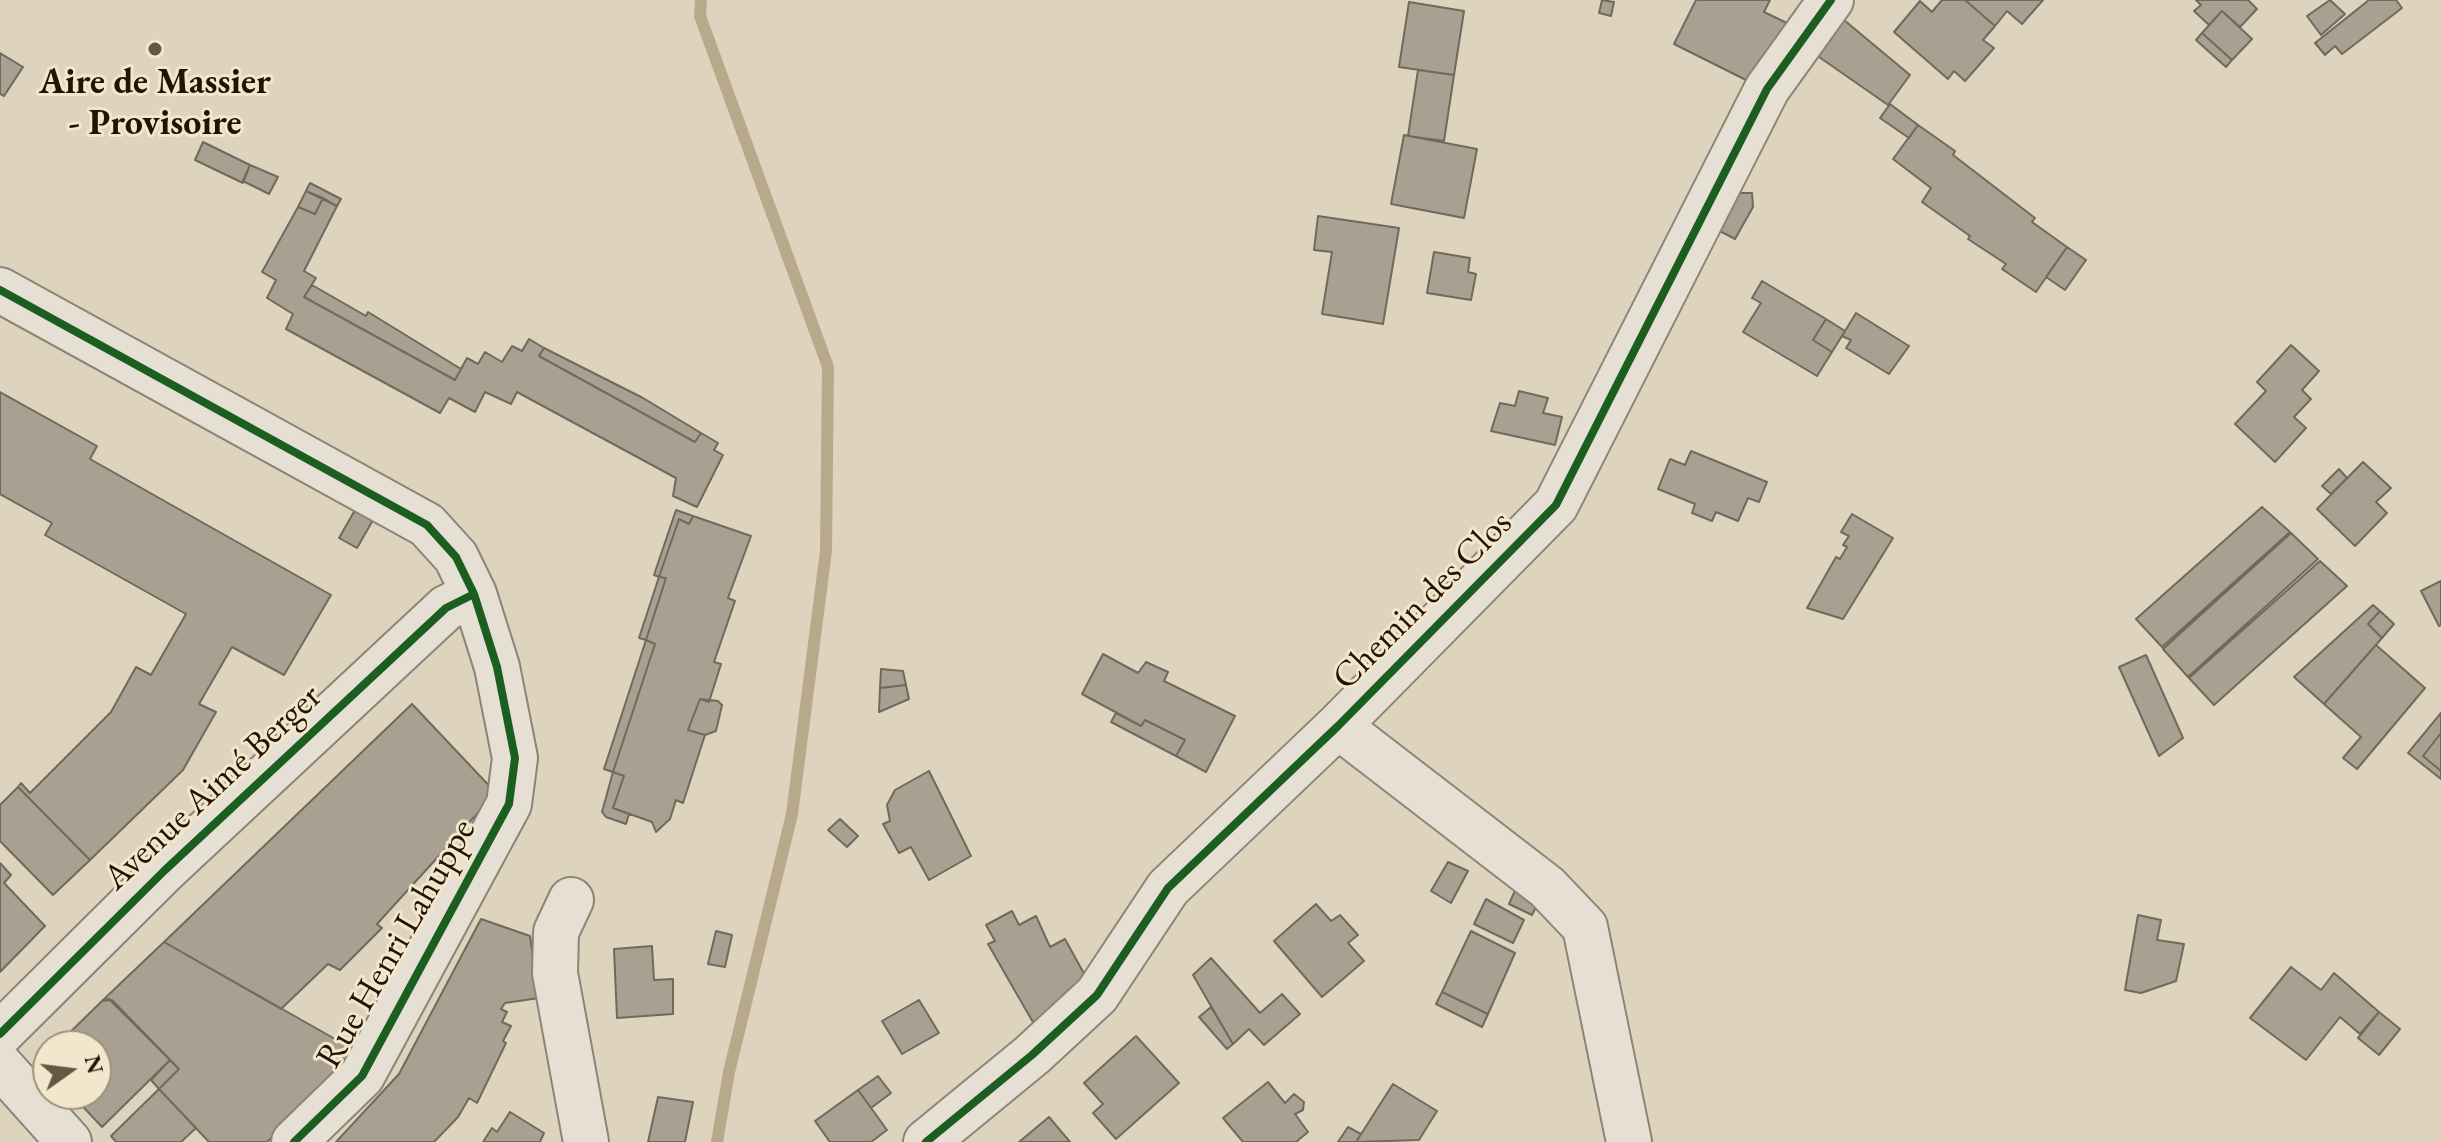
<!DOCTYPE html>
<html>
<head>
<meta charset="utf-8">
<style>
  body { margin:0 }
  #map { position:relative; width:2441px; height:1142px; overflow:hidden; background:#ded4be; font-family:"EB Garamond",serif }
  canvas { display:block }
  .north { position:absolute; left:32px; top:1030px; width:80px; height:80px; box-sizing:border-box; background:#f2e6cc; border:2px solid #9f927b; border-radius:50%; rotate:76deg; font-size:22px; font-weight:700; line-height:32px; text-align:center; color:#221302 }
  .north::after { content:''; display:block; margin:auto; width:28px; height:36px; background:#645744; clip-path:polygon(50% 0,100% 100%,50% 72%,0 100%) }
</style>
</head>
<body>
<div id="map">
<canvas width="2441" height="1142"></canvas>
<div class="north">N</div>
</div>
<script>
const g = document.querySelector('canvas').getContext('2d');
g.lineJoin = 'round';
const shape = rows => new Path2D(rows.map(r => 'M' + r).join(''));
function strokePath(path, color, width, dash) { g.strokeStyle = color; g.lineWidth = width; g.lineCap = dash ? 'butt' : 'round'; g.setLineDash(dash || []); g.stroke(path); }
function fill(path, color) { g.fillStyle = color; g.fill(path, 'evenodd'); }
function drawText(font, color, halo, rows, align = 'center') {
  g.font = font + ' "EB Garamond",serif'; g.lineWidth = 6; g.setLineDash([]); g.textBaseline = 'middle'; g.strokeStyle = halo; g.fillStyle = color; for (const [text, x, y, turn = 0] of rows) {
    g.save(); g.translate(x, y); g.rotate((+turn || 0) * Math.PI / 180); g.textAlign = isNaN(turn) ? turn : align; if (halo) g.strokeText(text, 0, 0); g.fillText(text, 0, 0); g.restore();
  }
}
strokePath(shape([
  [701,0,700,16,828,367,826,551,792,814,729,1072,717,1142]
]), '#b8a98c', 12);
const building = shape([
  [1602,0,1614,2,1611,16,1599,13,1602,0],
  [1696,0,1770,0,1764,12,1793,26,1762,88,1674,44,1696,0],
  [1942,0,1965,0,1995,26,1983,40,1994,48,1965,81,1954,71,1948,79,1894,32,1920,1,1932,12,1942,0],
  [1965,0,2043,0,2022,24,2007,11,1995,26,1965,0],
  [2196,0,2248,0,2257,9,2240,27,2222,11,2209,25,2194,11,2201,5,2196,0],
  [2330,0,2345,14,2321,35,2307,16,2330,0],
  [2369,0,2396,0,2402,8,2342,54,2335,46,2325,55,2315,43,2369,0],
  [1409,2,1464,11,1454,75,1399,67,1409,2],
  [2222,11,2252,39,2232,60,2202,33,2222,11],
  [1838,15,1910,75,1888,105,1809,50,1838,15],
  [2202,33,2232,60,2226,67,2196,40,2202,33],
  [0,53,23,67,4,96,0,94,0,53],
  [1418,70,1454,75,1444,141,1408,136,1418,70],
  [1890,104,1918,125,1909,138,1880,118,1890,104],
  [1918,125,1955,151,1953,155,2035,218,2032,222,2067,247,2036,292,2002,269,2006,264,1968,239,1970,236,1922,202,1931,188,1893,159,1918,125],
  [1404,135,1477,149,1464,218,1391,204,1404,135],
  [203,142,250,165,243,183,195,160,203,142],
  [250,165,278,177,269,194,243,181,250,165],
  [310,183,341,199,337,206,306,191,310,183],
  [306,191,323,198,315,214,298,207,306,191],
  [1735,193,1752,193,1753,207,1735,239,1716,229,1735,193],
  [323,198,337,206,304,271,316,278,304,297,455,380,467,358,478,364,485,352,502,362,512,346,522,351,529,339,544,348,539,356,695,442,701,433,718,443,714,450,723,455,697,507,673,496,676,478,517,392,511,404,485,392,475,412,449,398,440,413,286,329,293,314,267,298,276,280,262,272,298,207,315,214,323,198],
  [1318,216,1399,228,1383,324,1322,314,1332,252,1314,250,1318,216],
  [2067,247,2086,260,2065,290,2046,277,2067,247],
  [1434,252,1470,258,1468,272,1476,274,1471,300,1427,293,1434,252],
  [1762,281,1826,319,1813,340,1832,352,1817,376,1743,332,1761,303,1752,298,1762,281],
  [312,285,366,316,368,312,461,369,455,380,304,297,312,285],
  [1856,313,1909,346,1889,374,1846,348,1851,340,1842,336,1856,313],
  [1826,319,1845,331,1832,352,1813,340,1826,319],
  [2291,345,2319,371,2302,390,2311,399,2294,417,2306,428,2275,462,2235,424,2266,391,2257,382,2291,345],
  [544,348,643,398,701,433,695,442,539,356,544,348],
  [1519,391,1548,398,1543,413,1562,417,1555,445,1491,431,1500,403,1515,406,1519,391],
  [0,392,97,446,90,459,331,595,284,675,232,647,199,704,216,712,183,770,90,860,18,787,21,783,30,793,111,712,136,667,151,675,186,614,45,535,52,523,0,494,0,392],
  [1691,451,1767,482,1759,502,1748,498,1738,521,1716,512,1712,521,1692,513,1695,504,1658,489,1670,459,1685,465,1691,451],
  [2363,462,2391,488,2376,502,2387,513,2355,546,2317,509,2363,462],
  [2339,469,2347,478,2331,494,2322,486,2339,469],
  [2262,507,2290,532,2162,647,2136,619,2262,507],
  [355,510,373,520,357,548,339,538,355,510],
  [676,510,693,516,689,524,679,519,659,577,654,575,676,510],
  [1852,514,1893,538,1843,619,1807,608,1836,557,1840,559,1847,547,1843,545,1849,536,1841,532,1852,514],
  [693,516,751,536,728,598,735,601,714,662,721,664,709,702,700,699,688,730,705,735,683,803,676,800,670,819,656,832,652,822,613,808,624,776,613,772,655,644,646,640,666,578,659,577,679,519,689,524,693,516],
  [2291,533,2318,559,2188,677,2163,649,2291,533],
  [2320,561,2347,586,2214,705,2189,678,2320,561],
  [659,577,666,578,646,640,639,638,659,577],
  [2441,581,2441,625,2439,626,2421,591,2441,581],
  [2373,605,2380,611,2368,624,2382,638,2324,704,2294,677,2373,605],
  [2380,611,2394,624,2382,638,2368,624,2380,611],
  [646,640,655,644,613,772,604,769,646,640],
  [2376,645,2425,688,2357,769,2343,758,2361,737,2324,704,2376,645],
  [1103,654,1138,673,1146,662,1168,672,1164,681,1235,716,1206,772,1176,756,1185,740,1145,720,1141,726,1082,694,1103,654],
  [2146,655,2183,738,2159,756,2119,667,2146,655],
  [881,669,903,671,906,685,880,688,881,669],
  [906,685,909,699,879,712,880,688,906,685],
  [700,699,718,701,722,705,716,731,705,735,688,730,700,699],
  [412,704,496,793,377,924,382,928,340,970,328,964,281,1009,164,942,412,704],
  [1116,713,1141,726,1145,720,1185,740,1176,756,1111,722,1116,713],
  [2441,713,2441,733,2423,756,2441,771,2441,779,2408,753,2441,713],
  [2441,733,2441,771,2423,756,2441,733],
  [929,771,971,856,929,880,911,847,899,853,883,824,890,821,887,805,895,790,929,771],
  [613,772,624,776,613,808,629,814,626,824,606,817,602,812,613,772],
  [18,787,90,860,53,895,0,841,0,805,18,787],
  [840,819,858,836,847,847,828,830,840,819],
  [1448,862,1468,871,1451,903,1431,891,1448,862],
  [0,863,11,875,4,883,45,926,0,972,0,863],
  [1518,884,1542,895,1532,915,1509,904,1518,884],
  [1486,899,1524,920,1513,943,1474,924,1486,899],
  [1316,904,1331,921,1340,915,1358,935,1348,943,1364,961,1322,997,1274,941,1316,904],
  [1012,911,1019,925,1036,916,1050,947,1065,939,1087,979,1038,1031,988,944,995,941,986,925,1012,911],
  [2138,915,2161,920,2157,940,2184,944,2176,981,2141,993,2125,990,2138,915],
  [481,919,530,936,539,998,505,1003,501,1009,507,1012,502,1022,511,1026,503,1041,506,1043,477,1103,469,1098,458,1117,434,1142,336,1142,399,1074,481,919],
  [716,931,732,935,725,967,708,964,716,931],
  [1471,931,1515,953,1488,1014,1442,992,1471,931],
  [164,942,358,1052,267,1142,209,1142,159,1089,179,1069,112,1000,102,1001,164,942],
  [652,946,654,980,673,979,673,1014,617,1018,614,949,652,946],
  [1211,958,1260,1013,1282,994,1300,1014,1264,1045,1249,1029,1233,1044,1193,975,1211,958],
  [2291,967,2321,990,2334,973,2379,1012,2360,1034,2340,1017,2306,1060,2250,1018,2291,967],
  [1442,992,1488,1014,1482,1027,1436,1004,1442,992],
  [109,999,170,1060,102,1127,71,1094,96,1094,96,1046,56,1046,102,1001,109,999],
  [919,1000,939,1033,902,1054,882,1021,919,1000],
  [1211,1007,1233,1044,1227,1049,1199,1017,1211,1007],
  [2379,1012,2400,1029,2379,1055,2358,1038,2379,1012],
  [1136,1036,1179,1083,1116,1139,1093,1113,1103,1104,1084,1083,1136,1036],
  [170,1060,179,1069,159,1089,151,1080,170,1060],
  [878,1076,891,1093,871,1108,858,1090,878,1076],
  [1268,1082,1285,1103,1294,1094,1304,1102,1303,1110,1295,1114,1308,1132,1296,1142,1243,1142,1223,1118,1268,1082],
  [1393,1084,1437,1111,1419,1140,1356,1142,1393,1084],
  [159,1089,196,1128,181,1142,116,1142,111,1136,159,1089],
  [858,1090,887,1130,871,1142,830,1142,815,1121,858,1090],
  [658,1097,693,1102,685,1142,648,1142,658,1097],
  [510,1112,544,1133,540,1142,483,1142,492,1128,497,1132,510,1112],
  [1049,1117,1070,1142,1019,1142,1049,1117],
  [1348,1127,1361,1134,1356,1142,1338,1142,1348,1127]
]);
fill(building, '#a8a091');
strokePath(building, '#71695c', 2);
const minor = shape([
  [0,290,427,525,456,557,474,594,497,667,515,758,509,804,362,1076,294,1142],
  [1338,726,1547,887,1585,927,1629,1142],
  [571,900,556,932,555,973,586,1142],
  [0,1034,164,871,446,608,474,594],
  [0,1065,69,1142],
  [926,1142,1032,1055,1097,995,1168,888,1338,726,1556,505,1767,89,1831,0]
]);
strokePath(minor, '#8c8475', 48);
strokePath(minor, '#e5dfd4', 44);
strokePath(shape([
  [0,290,427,525,456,557,474,594,497,667,515,758,509,804,362,1076,294,1142],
  [0,1034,164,871,446,608,474,594],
  [926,1142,1032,1055,1097,995,1168,888,1338,726,1556,505,1767,89,1831,0]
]), '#1b5e20', 8);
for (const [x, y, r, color] of [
  [155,49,8,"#645744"]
]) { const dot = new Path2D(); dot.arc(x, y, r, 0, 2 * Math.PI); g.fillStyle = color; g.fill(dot); strokePath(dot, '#f2e6cc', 3); }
drawText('bold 36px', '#221302', '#f2e6cc', [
  ["Aire de Massier",155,83],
  ["- Provisoire",155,124]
]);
drawText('36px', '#221302', '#f2e6cc', [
  ["Chemin des Clos",1423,601,-45],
  ["Avenue Aimé Berger",213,788,-43],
  ["Rue Henri Lahuppe",397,944,-60]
]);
</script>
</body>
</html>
